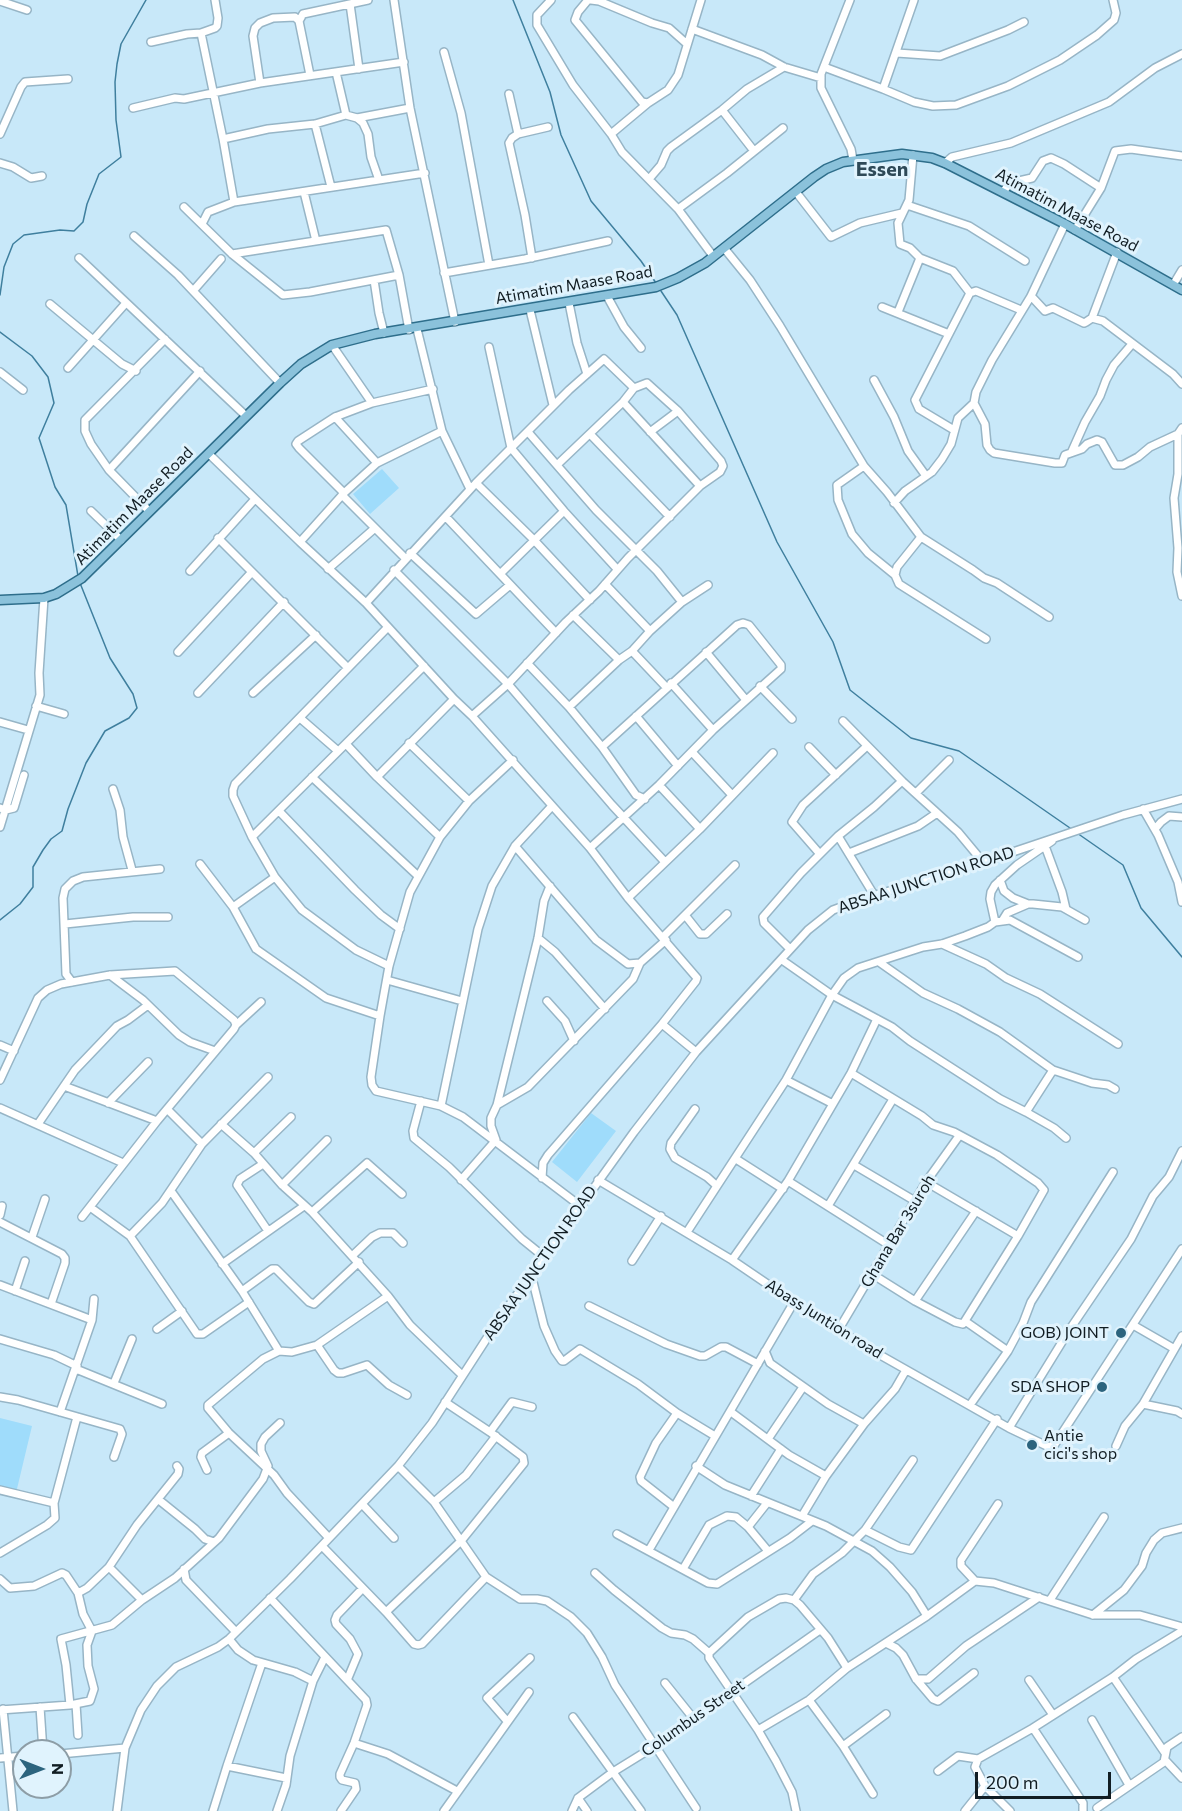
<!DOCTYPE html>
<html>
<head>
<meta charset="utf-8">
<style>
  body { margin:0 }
  #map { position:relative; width:1182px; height:1811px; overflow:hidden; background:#c8e8f9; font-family:Commissioner,sans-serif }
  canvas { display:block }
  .north { position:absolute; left:12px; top:1739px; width:60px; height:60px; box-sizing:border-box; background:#e0f3fd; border:2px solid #8d9da6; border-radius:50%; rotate:90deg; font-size:16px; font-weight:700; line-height:24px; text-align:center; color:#111d23 }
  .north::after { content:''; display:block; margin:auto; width:21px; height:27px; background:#2c647e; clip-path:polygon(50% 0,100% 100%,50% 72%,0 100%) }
  .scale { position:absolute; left:975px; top:1772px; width:136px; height:27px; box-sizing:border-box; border:3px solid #111d23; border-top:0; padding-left:8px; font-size:18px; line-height:21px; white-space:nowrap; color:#111d23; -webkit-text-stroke:4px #e0f3fd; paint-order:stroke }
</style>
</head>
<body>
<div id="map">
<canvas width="1182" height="1811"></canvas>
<div class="north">N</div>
<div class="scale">200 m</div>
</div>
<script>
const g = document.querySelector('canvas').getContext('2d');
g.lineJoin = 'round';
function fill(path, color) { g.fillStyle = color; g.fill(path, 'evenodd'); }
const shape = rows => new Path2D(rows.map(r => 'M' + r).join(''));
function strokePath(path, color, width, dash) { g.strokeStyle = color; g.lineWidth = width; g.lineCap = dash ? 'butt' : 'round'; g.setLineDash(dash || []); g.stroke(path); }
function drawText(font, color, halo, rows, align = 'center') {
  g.font = font + ' Commissioner,sans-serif'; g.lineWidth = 6; g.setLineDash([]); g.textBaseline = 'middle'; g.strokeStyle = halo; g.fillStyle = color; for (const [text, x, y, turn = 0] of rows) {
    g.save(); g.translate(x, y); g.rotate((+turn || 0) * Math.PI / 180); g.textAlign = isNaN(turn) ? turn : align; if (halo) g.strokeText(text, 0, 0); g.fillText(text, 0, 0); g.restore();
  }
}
fill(shape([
  [382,469,399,488,370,514,353,494],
  [591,1113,616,1131,577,1182,552,1162],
  [0,1418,32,1426,16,1493,0,1489]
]), '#9fdcfb');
strokePath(shape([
  [513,0,550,92,561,135,591,201,641,261,656,283],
  [661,291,677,315,777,542,833,642,850,690,911,738,959,751,1070,828],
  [0,295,4,267,13,244,24,235,60,230,74,231,83,222,87,204,99,174,121,157,116,120,115,82,117,64,121,44,146,0],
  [0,332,32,356,48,377,54,403,39,438,55,487,66,505,78,576],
  [1077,833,1123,865,1141,908,1182,957],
  [0,920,20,904,33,887,33,867,43,850,51,839,62,831,68,809,86,763,105,731,129,718,137,708,133,694,110,658,80,583]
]), '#3f7f9e', 1.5);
const minor = shape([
  [394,0,410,108,455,322],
  [551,0,537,15,537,25,573,85,611,134,622,152,678,209,713,256],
  [588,0,578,12,575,20,642,102,648,103,668,90,678,75,701,0],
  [591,0,599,1,652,23,669,28,687,44],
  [850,0,821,74,821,88,851,149,853,160],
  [0,1,27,10],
  [350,4,359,69],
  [299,21,303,14,368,0],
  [299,21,310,75],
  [692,29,762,55,784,67,821,78],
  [201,33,223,139],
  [151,42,187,34,201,33,215,28,217,26,218,18,215,0],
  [444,52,461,113,489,265],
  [897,53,940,56,1008,30,1024,22],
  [824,67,883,89,914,102,933,106,956,105,1008,86,1060,60,1097,35,1114,20,1116,13,1113,0],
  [336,72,346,115],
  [260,83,253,36,255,28,260,23,273,18,295,17,299,21],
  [883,89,914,0],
  [509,94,518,134],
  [133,108,175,98,184,99,260,83,404,62],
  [722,110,754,151],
  [357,118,410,108],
  [315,124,331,187],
  [0,134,21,87,25,82,68,79],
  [611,134,648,103],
  [913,155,909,200,898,223,900,244,910,248,920,258,953,271,970,293],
  [0,163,13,167,31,178,42,176],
  [945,163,952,157,1011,143,1109,102,1155,68,1182,54],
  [649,179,661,165,667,151,671,147,722,110,747,89,784,67],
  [304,192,316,241],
  [796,192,831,237,860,223,902,213],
  [1003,192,1010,183,1032,178,1043,161,1051,158,1064,164,1101,188],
  [234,202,223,139,268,129,315,124,346,115,357,118,363,123,368,134,371,157,379,180],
  [907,205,969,226,1025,261],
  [184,207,232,254,283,295,310,292,399,275],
  [678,209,727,173,783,128],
  [202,224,208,212,234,202,425,173],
  [1075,230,1101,188,1115,151,1131,149,1182,156],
  [134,236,178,275,280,383],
  [724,248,750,280,780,326,864,466,887,492,921,537,973,570,984,578,997,583,1049,617],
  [232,254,386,230,399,275,409,330],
  [79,258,246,416],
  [532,258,525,215,509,143,512,138,518,134,548,127],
  [444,273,525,259,608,241],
  [374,280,379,313,384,333],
  [1173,285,1182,270],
  [193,291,221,259],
  [970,293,976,291,1021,310],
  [607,296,624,327,641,348],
  [1031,296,1045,311,1053,308,1084,323,1086,322,1092,318,1117,252],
  [569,303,577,343,587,374],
  [50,304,122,364,136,371],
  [882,307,949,334],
  [530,310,553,405],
  [898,312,920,258],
  [1092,318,1103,321,1173,374,1182,384],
  [417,329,442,431,470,489],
  [332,345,372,403],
  [489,347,511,448,564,511,617,569],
  [68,368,126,303],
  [0,372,23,390],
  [874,380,894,417,908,451,926,476],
  [623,402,700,486,720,472,723,466,721,461,678,411],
  [974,403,985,424,987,445,990,450,994,453,1055,463,1062,463,1065,455,1082,449,1087,444,1097,440,1102,442,1115,465,1123,465,1138,457,1150,447,1178,434],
  [335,417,377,463],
  [1182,428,1178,434,1178,474,1174,498,1178,548,1177,572,1182,596],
  [954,430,919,409,915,400,970,293],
  [528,432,596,510,657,571,682,602],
  [590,434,670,517],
  [1072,451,1085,422,1100,396,1106,380,1114,365,1132,344],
  [209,454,300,542,366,603,454,699,472,716,590,848,628,898,697,978,696,981,662,1024,548,1155,543,1163,542,1178],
  [558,464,623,402,634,388,647,383,678,411,650,432],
  [864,466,837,485,838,500,852,534,868,553,895,575],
  [109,470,200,371],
  [476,483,533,539,590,600],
  [344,493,299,448,296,444,298,441,335,417,372,403,433,389],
  [342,495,405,558],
  [894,503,905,491,932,472,942,459,951,444,958,418,974,403,976,392,992,360,1031,296,1065,224],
  [91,511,121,540],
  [149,511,109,470,91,444,85,431,85,420,165,339],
  [446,517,556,633],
  [921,537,897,567,895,575,899,584,986,639],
  [218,538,348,668],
  [300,542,344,493,377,463,442,431],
  [410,553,476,614,510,585],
  [328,569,375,528],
  [394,570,508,684,612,805,665,862],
  [190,571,255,499],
  [500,574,564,511],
  [605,584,650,631],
  [366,603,476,483,569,390,604,359,634,388],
  [573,615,619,660],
  [388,627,235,784,233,790,233,796,252,837,275,877,302,910,356,950,389,966],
  [632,651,667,688],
  [178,652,252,572],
  [706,652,746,700],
  [527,663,569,707,602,747,636,795,645,799],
  [671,683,713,730],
  [760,686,792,719],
  [198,693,284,602],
  [253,693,316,635],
  [36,706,64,714],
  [569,707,619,660,632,651,650,631,682,602,708,585],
  [472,716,508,684,566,622,599,591,628,558,700,486],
  [636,716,678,766],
  [300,718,338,751],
  [843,721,902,781,958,832,983,862],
  [0,722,28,730],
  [409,743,469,801],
  [346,744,377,777,440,837],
  [809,747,836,775],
  [692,752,732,795],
  [513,760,469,801,440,837,410,892,389,966,380,1016,371,1077,372,1085,376,1091,441,1106,463,1117,579,1205],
  [312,777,418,876],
  [377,777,454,699],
  [659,785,700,829],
  [113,789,120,810,123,837,132,870],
  [916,793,949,760],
  [0,808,6,810,14,808,24,775],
  [1143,809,1158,835,1178,882,1182,902],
  [279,811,355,890,381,915,400,929],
  [0,827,40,695,39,673,44,598],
  [1155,829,1161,822,1169,816,1182,817],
  [838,836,874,807,902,781],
  [252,837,424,666],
  [515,846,596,940,628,964,640,963],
  [1045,846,1062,892,1066,909],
  [590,848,659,785,713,730,781,669,781,665,749,625,743,623,737,625,602,747],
  [819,853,792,822,803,805,867,746],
  [849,853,918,826,937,813],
  [200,864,233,907,256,949,326,998,380,1016],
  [1000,880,1004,891,1013,898,1028,904],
  [628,898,700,829,773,753],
  [233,907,275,877],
  [685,915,700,934,706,934,727,914],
  [1002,921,1007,913,1028,904,1033,904,1062,907,1085,920],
  [995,922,990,899,991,892,995,885,1017,865,1052,841],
  [65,924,133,917,168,917],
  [663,937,735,865],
  [538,938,555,952,605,1009],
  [942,944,986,964,1006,978,1040,994,1118,1044],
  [790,949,764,923,763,917,801,873,838,836,874,895],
  [782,960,832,995,892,1027,910,1041,1000,1099,1026,1112,1053,1070,1000,1032,958,1009,923,993,879,962],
  [110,975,143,1000,179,1035,190,1042,215,1051],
  [387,980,462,1001],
  [72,982,66,974,63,898,65,889,73,881,83,877,160,869],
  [547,1001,565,1021,574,1041],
  [662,1024,696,1052],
  [236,1025,261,1002],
  [0,1045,14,1051],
  [1053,1070,1092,1083,1108,1085,1115,1089],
  [851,1073,922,1116,933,1125,954,1132,997,1155,1038,1183,1044,1190,1018,1236,963,1324,955,1322,915,1301,872,1274],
  [0,1080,38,998,47,990,61,984,110,975,175,971,234,1020,236,1025,234,1029,157,1121,82,1217],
  [786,1080,833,1104],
  [64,1086,157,1121],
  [421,1101,413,1131,414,1138,449,1167,522,1239,543,1256],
  [108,1103,148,1062],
  [497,1105,538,938,544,901,550,886],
  [441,1106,478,929,492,886,515,846,552,806],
  [0,1108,123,1163],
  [167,1109,202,1144],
  [695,1109,671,1143,670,1149,675,1158,707,1177,717,1186],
  [1026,1112,1054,1128,1066,1138],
  [38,1124,75,1070,117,1026,128,1020,148,1005],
  [221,1124,254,1153,282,1185,312,1212,388,1296,410,1325,462,1375],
  [254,1153,291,1117],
  [736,1159,783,1189],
  [263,1164,240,1179,237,1185,268,1231],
  [854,1165,915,1201],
  [461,1180,496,1140,491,1126,491,1118,497,1105,528,1087,633,979,640,963,666,940],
  [598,1180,732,1260,807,1311,873,1351,1009,1428,1049,1447,1055,1444,1182,1249],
  [788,1181,889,1245],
  [926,1182,1018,1236],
  [282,1185,327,1140],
  [171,1191,242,1291,279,1351],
  [828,1206,893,1099],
  [90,1207,130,1236,197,1334,203,1334,249,1302],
  [312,1212,367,1163,402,1194],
  [0,1215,2,1206],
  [0,1222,62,1254,65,1258,65,1263,51,1304],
  [687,1232,786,1080,832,995,844,978,858,968,923,947,942,944,965,936,988,927,995,922,1010,920,1078,957],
  [130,1236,162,1203,202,1144,268,1077],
  [32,1237,45,1199],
  [352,1256,372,1237,380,1233,393,1233,403,1243],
  [732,1260,788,1181,851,1073,877,1019],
  [632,1261,661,1216],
  [222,1264,304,1206],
  [531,1274,544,1326,555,1351,562,1361,564,1361,580,1349,638,1384,677,1413,715,1436],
  [0,1285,92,1320],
  [15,1291,25,1261],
  [242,1291,272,1269,276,1269,309,1302,314,1304,359,1262],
  [915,1301,976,1211],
  [589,1306,666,1344,700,1356,705,1356,721,1347,726,1347,758,1364],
  [965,1321,1008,1351],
  [1133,1325,1173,1348],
  [157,1329,182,1311],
  [839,1329,926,1182,959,1136],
  [1182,1336,1143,1404,1177,1411,1182,1414],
  [0,1339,54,1355,77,1366],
  [317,1345,334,1370,338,1373,343,1373,367,1365,389,1385,407,1395],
  [765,1351,770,1363,828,1404,864,1424,895,1389,906,1370],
  [76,1369,162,1404],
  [114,1383,132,1339],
  [0,1397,18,1400,120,1429,122,1434,114,1457],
  [970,1405,1008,1351,1023,1323,1031,1302,1113,1172],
  [60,1412,92,1320,94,1299],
  [731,1412,789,1455,826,1476,802,1516],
  [1009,1428,1070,1329,1131,1239,1153,1196,1169,1177,1182,1151],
  [490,1432,512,1402,532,1407],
  [768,1439,803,1387],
  [1116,1446,1125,1426,1143,1404],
  [398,1466,434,1502,486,1577,520,1599,537,1599,547,1601,571,1617,587,1633,602,1657,615,1685,696,1808],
  [696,1466,725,1485,826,1526,872,1551,890,1567,912,1592,927,1616],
  [207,1470,201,1457,202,1453,229,1433],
  [826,1476,864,1424],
  [0,1490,54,1503],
  [751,1496,781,1449],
  [159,1500,195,1529,205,1539,214,1542],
  [434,1502,466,1475,496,1436],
  [362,1504,394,1538],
  [674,1507,641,1481,640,1477,656,1443,677,1413],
  [748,1527,767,1503],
  [865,1530,913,1460],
  [617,1534,708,1583,717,1584,790,1538,812,1521],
  [329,1538,287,1493,274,1475,229,1433,208,1408,208,1405,263,1359,279,1351,292,1352,317,1345,388,1296],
  [322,1546,386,1612,414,1644,418,1645,422,1644,486,1577],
  [649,1550,794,1302],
  [0,1553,47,1525,55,1518,54,1503,77,1417],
  [109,1567,142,1600],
  [184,1569,186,1580,236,1632],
  [683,1569,709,1525,727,1516,736,1517,748,1527,768,1551],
  [595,1573,614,1590,662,1628,671,1633,685,1635,693,1639,709,1653,709,1658,758,1730,776,1761,792,1792,796,1811],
  [0,1579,10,1588,34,1586,62,1573,66,1575,78,1593,83,1614,92,1631,87,1645,88,1666,94,1689,90,1701,70,1705,0,1710],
  [975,1581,961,1566,961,1560,998,1504],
  [78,1593,87,1588,109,1567,137,1525,178,1474,179,1469,177,1466],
  [270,1598,366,1700,367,1705,354,1743,340,1774,340,1777,342,1780,355,1783,356,1789,341,1811],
  [794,1600,813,1574,842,1553,865,1530,899,1547,911,1550,997,1419],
  [1050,1600,1104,1517],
  [386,1612,461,1541,524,1463,523,1457,490,1432,445,1402],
  [1093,1615,1124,1590,1142,1566,1146,1553,1154,1540,1162,1533,1182,1528],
  [229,1639,238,1650,253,1660,295,1672,313,1681,325,1657],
  [886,1643,896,1648,903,1655,916,1679,933,1699,938,1701,974,1673],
  [709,1653,748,1617,779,1599,786,1598,794,1600,800,1605,828,1638,847,1668],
  [1113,1677,1165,1753],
  [348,1678,358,1654,350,1639,336,1624,335,1620,337,1615,362,1589],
  [916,1679,928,1679,966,1646,1039,1597],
  [1029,1680,1053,1715],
  [665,1683,693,1718],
  [809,1700,843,1746,873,1794],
  [76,1704,78,1735],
  [70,1705,66,1665,61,1639,112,1625,142,1600,175,1578,219,1538,263,1479,268,1466,261,1451,261,1444,265,1437,280,1423],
  [40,1707,43,1751],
  [3,1709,13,1811],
  [573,1717,641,1811],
  [1092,1720,1129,1785],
  [507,1721,487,1698,530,1658],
  [1033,1728,1083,1803,1083,1811],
  [758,1730,809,1700,847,1668,927,1616,975,1581,994,1583,1093,1615,1140,1615,1182,1627],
  [354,1743,388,1754,457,1791],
  [843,1746,886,1714],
  [60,1754,125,1748],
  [0,1758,24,1756],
  [1165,1760,1182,1778],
  [227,1766,262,1663],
  [938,1771,958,1756,978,1759],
  [578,1798,587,1811],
  [1097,1808,1164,1762,1167,1747,1182,1737],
  [117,1811,125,1748,141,1710,157,1686,176,1667,218,1647,229,1639,290,1579,398,1466,432,1423,498,1321,634,1132,696,1052,808,930,833,910,860,900,983,862,1123,815,1182,799],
  [213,1811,227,1766,286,1778],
  [277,1811,286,1785,290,1756,313,1681],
  [444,1811,529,1692],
  [572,1811,578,1798,613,1772,655,1746,820,1630],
  [965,1811,985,1786],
  [1010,1811,985,1786,975,1767,978,1759,1033,1728,1113,1677,1136,1659,1182,1631]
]);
const major = shape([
  [0,600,44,598,56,594,82,578,280,383,301,364,332,345,375,334,656,287,678,278,705,263,814,177,826,169,843,162,902,154,932,158,945,163,1065,224,1182,290]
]);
strokePath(minor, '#97b5c6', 10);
strokePath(major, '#2e6e8b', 11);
strokePath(minor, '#fff', 7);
strokePath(major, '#8bc2db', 8);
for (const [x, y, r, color] of [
  [1121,1333,6,"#2c647e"],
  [1102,1387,6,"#2c647e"],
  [1032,1445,6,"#2c647e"]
]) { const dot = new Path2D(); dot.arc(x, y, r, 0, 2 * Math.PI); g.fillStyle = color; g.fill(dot); strokePath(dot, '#e0f3fd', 2); }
drawText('16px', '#111d23', '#e0f3fd', [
  ["Atimatim Maase Road",1067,210,28],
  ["Atimatim Maase Road",574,285,-10],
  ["Atimatim Maase Road",134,506,-45],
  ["ABSAA JUNCTION ROAD",926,880,-18],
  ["Ghana Bar 3suroh",898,1231,-59],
  ["ABSAA JUNCTION ROAD",540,1263,-55],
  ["Abass Juntion road",824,1319,32],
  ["Columbus Street",693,1718,-35]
]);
drawText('16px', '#111d23', '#e0f3fd', [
  ["GOB) JOINT",1109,1333],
  ["SDA SHOP",1090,1387],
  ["Antie",1044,1436,"left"],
  ["cici's shop",1044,1454,"left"]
], 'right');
drawText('bold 20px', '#2e4957', '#e0f3fd', [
  ["Essen",882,169]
]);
</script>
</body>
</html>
